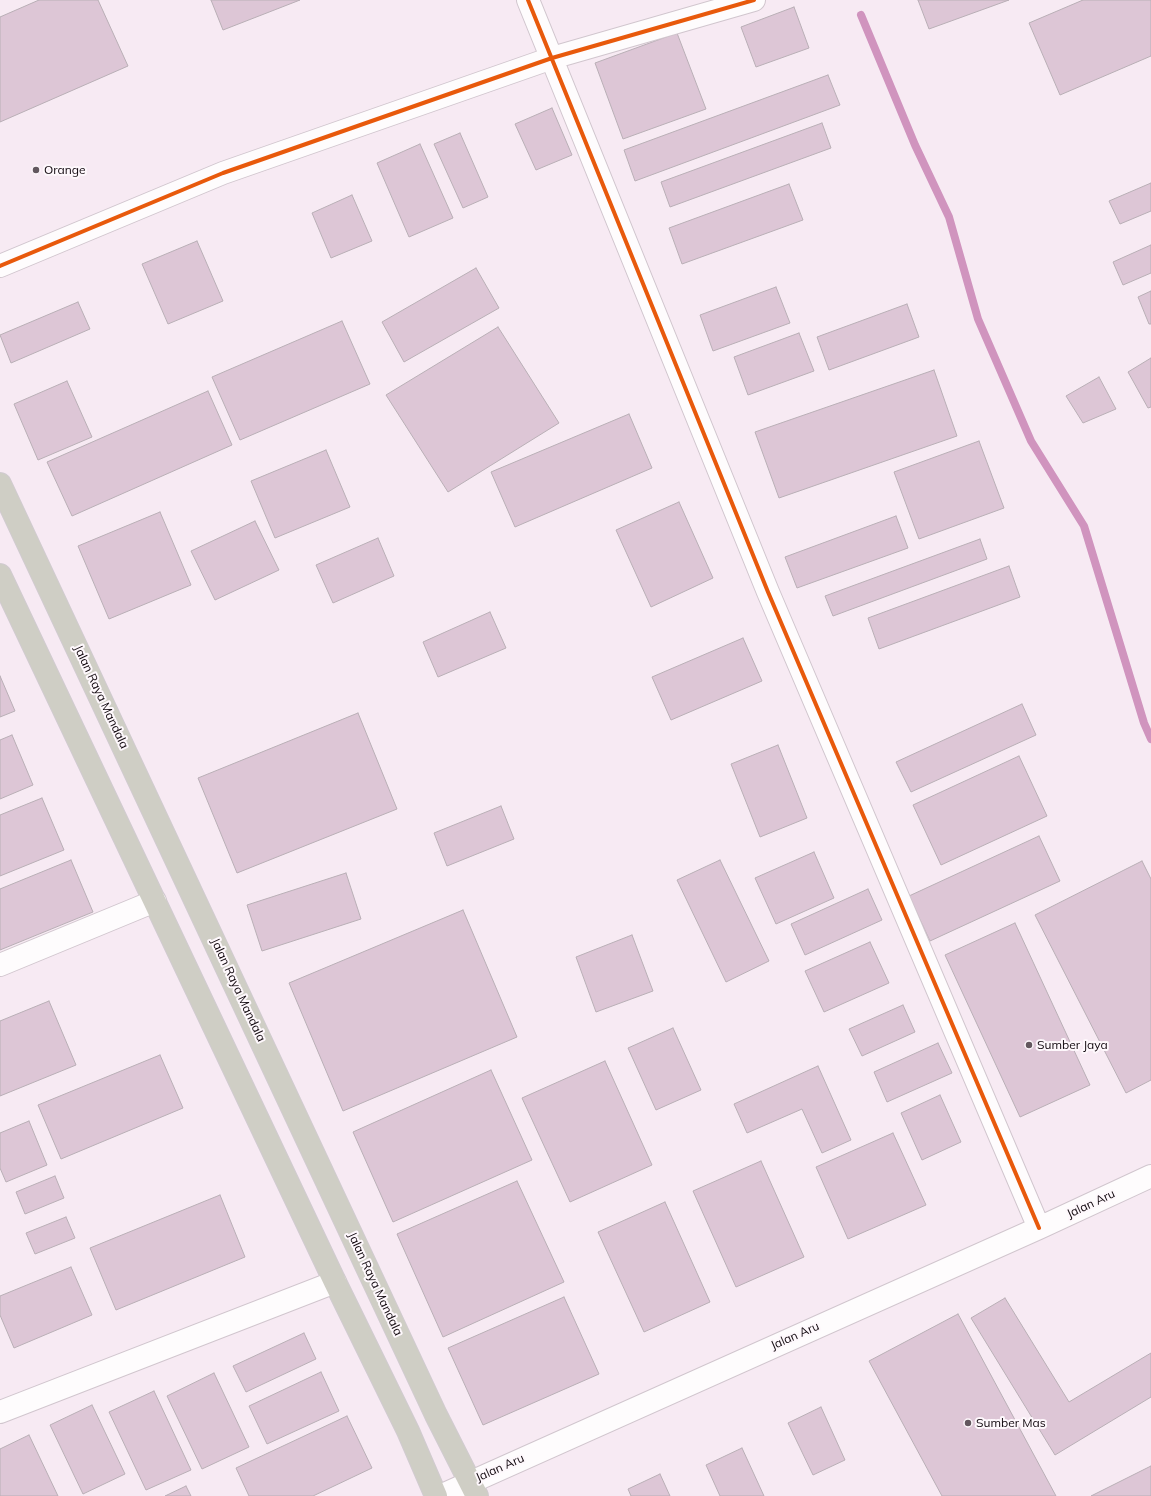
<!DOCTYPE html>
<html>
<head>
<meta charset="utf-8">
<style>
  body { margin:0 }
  canvas { display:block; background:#f7eaf3 }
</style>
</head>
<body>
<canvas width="1151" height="1496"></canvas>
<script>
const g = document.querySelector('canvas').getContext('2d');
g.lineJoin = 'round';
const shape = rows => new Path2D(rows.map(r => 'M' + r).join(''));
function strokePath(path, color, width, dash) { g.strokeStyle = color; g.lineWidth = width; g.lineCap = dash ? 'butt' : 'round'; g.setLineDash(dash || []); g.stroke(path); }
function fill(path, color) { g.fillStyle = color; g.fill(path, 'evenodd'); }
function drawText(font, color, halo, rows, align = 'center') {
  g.font = font + ' Mulish,sans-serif'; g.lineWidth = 4; g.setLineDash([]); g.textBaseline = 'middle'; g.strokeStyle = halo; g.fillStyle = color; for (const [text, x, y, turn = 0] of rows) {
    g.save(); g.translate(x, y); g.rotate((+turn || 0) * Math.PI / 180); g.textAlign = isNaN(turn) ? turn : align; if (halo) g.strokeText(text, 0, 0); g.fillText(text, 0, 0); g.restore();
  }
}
strokePath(shape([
  [861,15,915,145,949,217,978,319,1031,441,1084,526,1144,723,1151,739]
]), '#d094be', 8);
const building = shape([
  [39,0,98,0,128,66,0,122,0,17,39,0],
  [211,0,300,0,223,30,211,0],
  [918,0,1009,0,929,29,918,0],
  [1083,0,1151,0,1151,56,1060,95,1029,23,1083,0],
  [794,7,809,48,756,67,741,27,794,7],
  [677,33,706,109,623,139,595,63,677,33],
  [828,75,840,105,635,181,624,150,828,75],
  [552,108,572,155,536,170,515,124,552,108],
  [822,123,831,148,670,207,661,182,822,123],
  [460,133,488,197,463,208,434,144,460,133],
  [420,144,453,218,409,237,377,163,420,144],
  [1151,183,1151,211,1120,224,1109,201,1151,183],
  [789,184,803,220,682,264,669,228,789,184],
  [352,195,372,241,331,258,312,213,352,195],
  [197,241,223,301,168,324,142,264,197,241],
  [1151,245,1151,273,1123,285,1113,262,1151,245],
  [476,268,499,308,404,362,382,322,476,268],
  [776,287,790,323,713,351,700,315,776,287],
  [1151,291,1151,324,1149,324,1138,297,1151,291],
  [78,302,90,329,11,363,0,335,78,302],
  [907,304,919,337,829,370,817,337,907,304],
  [342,321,370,384,240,440,212,377,342,321],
  [498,327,559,423,448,492,386,395,498,327],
  [799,333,814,371,748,395,734,357,799,333],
  [1151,358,1151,407,1148,408,1128,372,1151,358],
  [934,370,957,436,779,498,755,432,934,370],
  [1099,377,1116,409,1083,423,1066,396,1099,377],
  [67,381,92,437,38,460,14,404,67,381],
  [208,391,232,445,72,516,47,462,208,391],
  [629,414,652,468,515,527,491,472,629,414],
  [979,441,1004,508,919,539,894,472,979,441],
  [326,450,350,507,275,538,251,481,326,450],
  [679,502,713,578,651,607,616,530,679,502],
  [160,512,191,585,109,619,78,546,160,512],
  [896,516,908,548,797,588,785,557,896,516],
  [255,521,279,570,215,600,191,551,255,521],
  [378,538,394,576,333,603,316,565,378,538],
  [980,539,987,559,833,616,825,596,980,539],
  [1009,566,1020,597,879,649,868,618,1009,566],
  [490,612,506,648,438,677,423,642,490,612],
  [743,638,762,681,671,720,652,677,743,638],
  [0,676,15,711,0,717,0,676],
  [1022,704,1036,735,911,792,896,762,1022,704],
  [358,713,397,809,237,873,198,778,358,713],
  [12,735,33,785,0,799,0,740,12,735],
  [778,745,807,818,760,837,731,764,778,745],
  [1019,756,1047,816,941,865,913,805,1019,756],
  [42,798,64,850,0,876,0,815,42,798],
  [501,806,514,839,447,866,434,833,501,806],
  [1039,836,1060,881,930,941,909,896,1039,836],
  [814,852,834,898,776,924,755,878,814,852],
  [71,860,93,912,0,950,0,889,71,860],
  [720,860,769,961,726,982,677,880,720,860],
  [1142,861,1151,879,1151,1080,1126,1093,1035,915,1142,861],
  [346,873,361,919,262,951,247,905,346,873],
  [868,889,882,920,805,955,791,924,868,889],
  [463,910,517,1037,343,1111,289,983,463,910],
  [1015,923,1090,1085,1020,1117,945,955,1015,923],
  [632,935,653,991,596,1012,576,957,632,935],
  [870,942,889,983,824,1012,805,971,870,942],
  [49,1001,76,1065,0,1096,0,1021,49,1001],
  [903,1005,915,1032,862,1056,849,1029,903,1005],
  [673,1028,701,1090,656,1110,628,1048,673,1028],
  [938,1043,952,1073,887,1102,874,1072,938,1043],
  [160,1055,183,1108,61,1159,38,1105,160,1055],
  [605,1061,652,1165,570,1202,522,1098,605,1061],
  [818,1066,851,1140,822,1153,802,1109,747,1133,734,1104,818,1066],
  [491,1070,532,1160,393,1222,353,1132,491,1070],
  [940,1095,961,1142,922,1160,901,1113,940,1095],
  [29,1121,47,1165,6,1182,0,1168,0,1133,29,1121],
  [893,1133,926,1205,848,1239,816,1167,893,1133],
  [761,1161,804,1257,736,1287,693,1191,761,1161],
  [55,1176,64,1198,25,1214,16,1192,55,1176],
  [517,1181,564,1282,443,1337,397,1234,517,1181],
  [220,1195,245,1257,116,1310,90,1248,220,1195],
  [665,1202,710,1302,644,1332,598,1232,665,1202],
  [66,1217,75,1238,35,1254,26,1233,66,1217],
  [71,1267,92,1315,14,1348,0,1315,0,1296,71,1267],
  [564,1297,599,1374,483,1425,448,1348,564,1297],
  [1005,1298,1069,1402,1151,1353,1151,1397,1055,1455,971,1318,1005,1298],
  [958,1314,1056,1496,942,1496,869,1361,958,1314],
  [304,1333,316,1359,246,1392,233,1366,304,1333],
  [321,1372,339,1411,267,1444,249,1406,321,1372],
  [214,1373,249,1447,202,1469,167,1396,214,1373],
  [154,1391,191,1470,146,1490,109,1412,154,1391],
  [92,1405,125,1474,83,1494,50,1425,92,1405],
  [821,1407,845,1460,813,1475,788,1423,821,1407],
  [347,1416,372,1468,313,1496,249,1496,236,1468,347,1416],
  [29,1435,58,1496,0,1496,0,1449,29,1435],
  [742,1448,764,1496,720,1496,706,1465,742,1448],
  [1151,1466,1151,1496,1091,1496,1151,1466],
  [660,1474,670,1496,631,1496,628,1489,660,1474],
  [186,1486,191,1496,165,1496,186,1486]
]);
fill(building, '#ddc6d6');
strokePath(building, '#b9afb6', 1);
const minor = shape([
  [528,0,768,592,1039,1228],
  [0,266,223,173,552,58,754,0],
  [0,965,155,901],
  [0,1412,335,1282],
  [440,1496,1039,1228,1151,1176]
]);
const highway = shape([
  [0,484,436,1415,477,1496],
  [0,575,335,1282,408,1431,436,1496]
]);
strokePath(minor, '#d1c6ce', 24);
strokePath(highway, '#d1cbd0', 24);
strokePath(minor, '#fefcfd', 22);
strokePath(highway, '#cfcec5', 22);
strokePath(shape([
  [528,0,768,592,1039,1228],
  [0,266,223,173,552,58,754,0]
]), '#e8590c', 4);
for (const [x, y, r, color] of [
  [36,170,4,"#62575e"],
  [1029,1045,4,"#62575e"],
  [968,1423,4,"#62575e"]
]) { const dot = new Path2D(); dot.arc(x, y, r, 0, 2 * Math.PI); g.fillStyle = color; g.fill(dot); strokePath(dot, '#fef8fc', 1.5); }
drawText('12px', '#11080e', '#fef8fc', [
  ["Orange",44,170],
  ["Sumber Jaya",1037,1045],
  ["Sumber Mas",976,1423]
], 'left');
drawText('12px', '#11080e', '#fef8fc', [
  ["Jalan Raya Mandala",101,697,65],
  ["Jalan Raya Mandala",238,990,65],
  ["Jalan Aru",1091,1204,-25],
  ["Jalan Raya Mandala",375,1284,65],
  ["Jalan Aru",795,1336,-24],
  ["Jalan Aru",500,1468,-24]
]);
</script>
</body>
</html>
